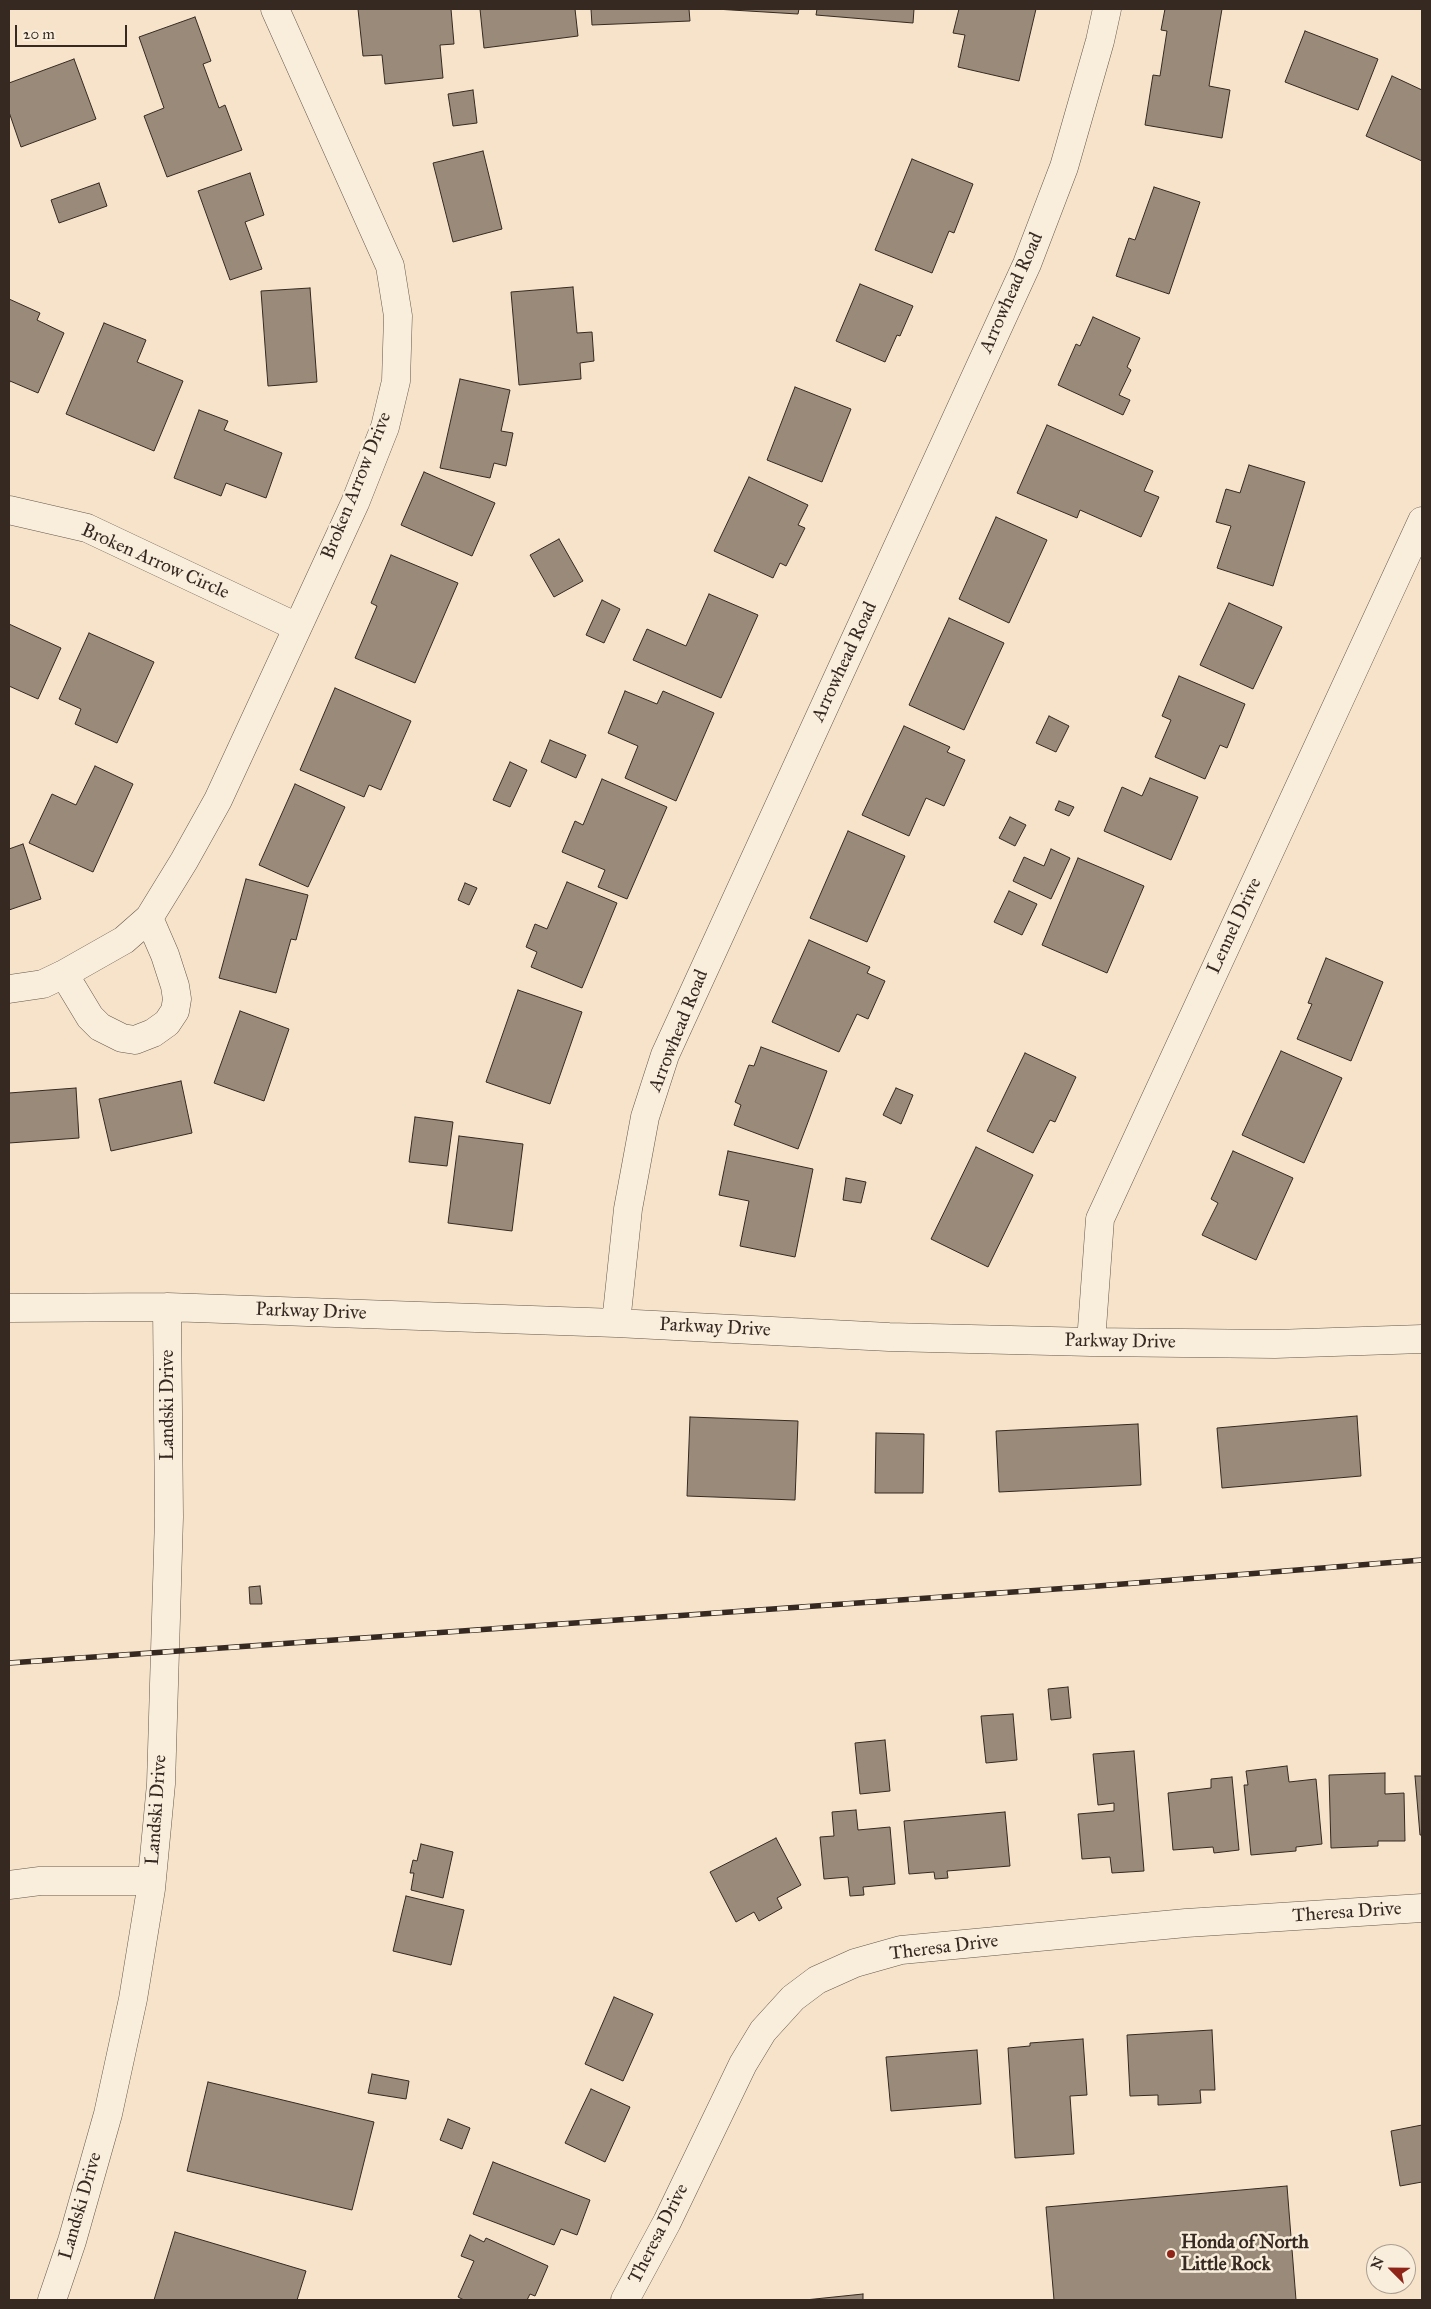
<!DOCTYPE html>
<html>
<head>
<meta charset="utf-8">
<style>
  body { margin:0 }
  #map { position:relative; width:1431px; height:2309px; overflow:hidden; background:#f6e3c9; font-family:"IM FELL Great Primer",serif }
  canvas { display:block }
  .frame { position:absolute; inset:0; border:10px solid #352922; pointer-events:none }
  .north { position:absolute; left:1366px; top:2244px; width:50px; height:50px; box-sizing:border-box; background:#f9eddc; border:1px solid #ab9f92; border-radius:50%; rotate:293deg; font-size:14px; font-weight:700; line-height:20px; text-align:center; color:#352922 }
  .north::after { content:''; display:block; margin:auto; width:18px; height:22px; background:#8f2418; clip-path:polygon(50% 0,100% 100%,50% 72%,0 100%) }
  .scale { position:absolute; left:15px; top:25px; width:112px; height:22px; box-sizing:border-box; border:2px solid #352922; border-top:0; padding-left:6px; font-size:15px; line-height:18px; white-space:nowrap; color:#352922; -webkit-text-stroke:4px #f9eddc; paint-order:stroke }
</style>
</head>
<body>
<div id="map">
<canvas width="1431" height="2309"></canvas>
<div class="frame"></div>
<div class="north">N</div>
<div class="scale">20 m</div>
</div>
<script>
const g = document.querySelector('canvas').getContext('2d');
g.lineJoin = 'round';
function fill(path, color) { g.fillStyle = color; g.fill(path, 'evenodd'); }
const shape = rows => new Path2D(rows.map(r => 'M' + r).join(''));
function strokePath(path, color, width, dash) { g.strokeStyle = color; g.lineWidth = width; g.lineCap = dash ? 'butt' : 'round'; g.setLineDash(dash || []); g.stroke(path); }
function drawText(font, color, halo, rows, align = 'center') {
  g.font = font + ' "IM FELL Great Primer",serif'; g.lineWidth = 5; g.setLineDash([]); g.textBaseline = 'middle'; g.strokeStyle = halo; g.fillStyle = color; for (const [text, x, y, turn = 0] of rows) {
    g.save(); g.translate(x, y); g.rotate((+turn || 0) * Math.PI / 180); g.textAlign = isNaN(turn) ? turn : align; if (halo) g.strokeText(text, 0, 0); g.fillText(text, 0, 0); g.restore();
  }
}
const building = shape([
  [358,9,451,9,454,44,440,45,443,78,385,84,382,55,363,56,358,9],
  [480,9,575,9,578,36,484,48,480,9],
  [591,9,689,9,690,21,592,25,591,9],
  [715,9,799,9,798,14,715,9],
  [817,9,914,9,913,23,816,15,817,9],
  [959,9,1036,9,1019,81,958,67,965,35,953,33,959,9],
  [1165,9,1222,9,1209,86,1230,90,1222,138,1145,125,1153,75,1160,76,1167,31,1161,30,1165,9],
  [195,17,211,61,203,64,219,108,225,105,242,150,167,177,144,116,164,108,139,37,195,17],
  [1305,31,1378,59,1358,110,1285,82,1305,31],
  [74,59,96,119,21,147,9,112,9,83,74,59],
  [1392,76,1422,90,1422,161,1366,136,1392,76],
  [473,90,477,123,453,126,448,94,473,90],
  [483,151,502,229,453,242,433,163,483,151],
  [912,159,973,184,954,233,949,231,932,273,875,250,912,159],
  [250,173,264,215,245,222,262,269,230,280,198,191,250,173],
  [99,183,107,206,59,223,51,200,99,183],
  [1154,187,1200,202,1169,294,1116,276,1129,238,1135,240,1154,187],
  [860,284,913,306,900,336,897,335,885,362,836,341,860,284],
  [573,287,577,333,592,332,594,361,580,363,581,379,519,385,511,292,573,287],
  [310,288,317,382,268,386,261,291,310,288],
  [9,299,40,313,37,320,64,333,38,393,10,381,9,385,9,299],
  [1093,317,1140,338,1127,367,1131,370,1119,395,1130,400,1123,415,1058,385,1076,344,1080,346,1093,317],
  [104,323,146,340,137,362,183,381,154,451,66,414,104,323],
  [460,379,510,390,501,431,513,433,506,466,494,463,490,478,440,468,460,379],
  [795,387,851,409,822,482,767,460,795,387],
  [199,410,228,421,224,430,282,453,266,498,226,483,221,496,174,478,199,410],
  [1047,425,1153,471,1144,491,1159,497,1141,537,1080,510,1077,518,1017,493,1047,425],
  [1249,465,1305,482,1273,586,1217,568,1231,526,1216,522,1226,489,1240,493,1249,465],
  [424,472,495,503,472,556,401,525,424,472],
  [749,477,808,505,798,525,805,528,786,566,780,563,773,578,714,551,749,477],
  [996,517,1047,540,1009,623,959,599,996,517],
  [559,539,583,581,554,597,530,555,559,539],
  [391,555,458,583,415,683,355,658,377,606,371,603,391,555],
  [709,594,758,615,721,698,633,660,647,629,686,646,709,594],
  [602,600,620,609,604,643,586,635,602,600],
  [1229,603,1282,627,1253,689,1200,665,1229,603],
  [949,618,1004,643,964,730,909,705,949,618],
  [9,624,61,648,38,699,9,686,9,624],
  [89,633,154,662,117,743,75,724,81,709,59,699,89,633],
  [1179,676,1245,704,1227,748,1220,745,1205,779,1155,757,1171,720,1162,716,1179,676],
  [335,688,411,721,381,790,369,785,364,797,300,770,335,688],
  [625,691,657,704,663,691,714,713,676,801,625,778,638,746,608,733,625,691],
  [1049,716,1069,726,1056,752,1036,743,1049,716],
  [904,726,950,747,947,752,965,760,944,806,926,798,909,836,862,815,904,726],
  [550,740,586,755,576,778,541,762,550,740],
  [510,762,527,770,510,807,493,800,510,762],
  [95,766,133,784,93,872,29,843,52,794,76,805,95,766],
  [1150,778,1198,797,1171,860,1104,831,1122,787,1142,796,1150,778],
  [602,779,667,807,627,899,598,887,605,870,562,852,575,821,583,825,602,779],
  [295,784,345,807,308,887,259,865,295,784],
  [1059,801,1074,807,1069,816,1055,810,1059,801],
  [1010,817,1026,825,1015,846,999,838,1010,817],
  [848,831,905,856,867,942,810,918,848,831],
  [23,844,41,899,9,910,9,849,23,844],
  [1051,849,1070,858,1051,899,1013,881,1024,857,1044,866,1051,849],
  [1078,858,1144,886,1107,973,1042,945,1078,858],
  [246,879,308,895,296,940,291,939,276,993,219,978,246,879],
  [567,882,617,903,582,988,531,967,537,952,526,947,535,924,547,929,567,882],
  [465,883,477,888,469,905,458,900,465,883],
  [1009,891,1037,904,1022,935,994,922,1009,891],
  [809,940,870,967,867,973,885,981,868,1019,857,1014,839,1052,772,1022,809,940],
  [1326,958,1383,982,1351,1061,1297,1039,1312,1004,1308,1003,1326,958],
  [518,990,582,1012,550,1104,486,1082,518,990],
  [240,1011,289,1029,264,1101,214,1083,240,1011],
  [761,1047,827,1071,798,1149,734,1125,741,1105,735,1102,749,1065,754,1066,761,1047],
  [1281,1051,1342,1078,1304,1163,1242,1135,1281,1051],
  [1025,1053,1076,1077,1055,1122,1050,1120,1033,1153,987,1131,1025,1053],
  [181,1081,192,1133,111,1151,99,1099,181,1081],
  [76,1088,79,1138,9,1143,9,1093,76,1088],
  [896,1088,913,1095,901,1124,883,1115,896,1088],
  [415,1117,453,1122,447,1166,409,1162,415,1117],
  [459,1136,523,1144,512,1231,448,1223,459,1136],
  [976,1147,1033,1175,988,1267,931,1239,976,1147],
  [728,1151,813,1169,795,1257,740,1246,749,1201,719,1195,728,1151],
  [1233,1151,1293,1178,1256,1260,1202,1235,1218,1203,1211,1199,1233,1151],
  [846,1178,866,1182,861,1203,843,1200,846,1178],
  [1357,1416,1361,1476,1222,1488,1217,1428,1357,1416],
  [690,1417,798,1421,795,1500,687,1496,690,1417],
  [1138,1424,1141,1485,999,1492,996,1431,1138,1424],
  [876,1433,924,1434,923,1493,875,1493,876,1433],
  [260,1586,262,1604,250,1604,249,1587,260,1586],
  [1068,1687,1071,1718,1051,1720,1048,1689,1068,1687],
  [1013,1714,1017,1760,986,1763,981,1716,1013,1714],
  [885,1740,890,1791,860,1794,855,1743,885,1740],
  [1134,1751,1144,1871,1112,1873,1110,1857,1082,1859,1078,1814,1114,1811,1114,1803,1098,1805,1093,1754,1134,1751],
  [1287,1766,1289,1782,1316,1779,1322,1844,1296,1847,1296,1851,1251,1855,1244,1785,1248,1785,1246,1771,1287,1766],
  [1385,1773,1385,1794,1404,1793,1405,1841,1378,1841,1378,1846,1331,1848,1329,1775,1385,1773],
  [1415,1776,1422,1776,1422,1835,1420,1835,1415,1776],
  [1232,1777,1239,1850,1214,1853,1213,1847,1173,1850,1168,1793,1211,1788,1211,1779,1232,1777],
  [856,1810,858,1830,890,1827,895,1884,863,1887,864,1895,850,1896,848,1877,824,1879,820,1837,834,1836,832,1812,856,1810],
  [1005,1812,1010,1866,947,1871,948,1878,935,1879,934,1872,909,1874,904,1821,1005,1812],
  [776,1838,801,1885,777,1898,782,1908,759,1921,754,1912,736,1922,710,1872,776,1838],
  [421,1844,453,1852,443,1898,411,1890,414,1873,410,1873,413,1860,417,1861,421,1844],
  [406,1896,464,1910,451,1965,393,1951,406,1896],
  [614,1997,653,2014,623,2081,585,2064,614,1997],
  [1212,2030,1215,2090,1200,2090,1201,2103,1158,2105,1158,2095,1130,2096,1127,2035,1212,2030],
  [1083,2039,1087,2095,1070,2096,1074,2154,1015,2158,1008,2048,1030,2046,1030,2043,1083,2039],
  [977,2050,981,2104,891,2111,886,2057,977,2050],
  [372,2074,409,2081,406,2099,368,2093,372,2074],
  [208,2082,374,2122,352,2210,187,2171,208,2082],
  [591,2089,630,2107,605,2162,565,2143,591,2089],
  [448,2119,470,2128,462,2149,440,2140,448,2119],
  [1422,2125,1422,2182,1400,2186,1391,2131,1422,2125],
  [493,2162,590,2200,577,2235,561,2229,554,2245,473,2214,493,2162],
  [1287,2186,1296,2300,1054,2300,1046,2207,1287,2186],
  [175,2232,306,2271,297,2300,154,2300,175,2232],
  [470,2235,484,2242,486,2238,548,2266,535,2296,530,2294,527,2300,464,2300,458,2297,474,2261,461,2256,470,2235],
  [863,2294,863,2300,805,2300,863,2294]
]);
fill(building, '#998a79');
strokePath(building, '#352922', 1);
const minor = shape([
  [9,510,87,528,297,627],
  [64,974,90,1017,100,1027,122,1038,135,1040,153,1033,167,1023,175,1011,177,999,175,986,165,955,149,918],
  [9,989,43,984,64,974,124,940,149,918,184,861,218,800,355,503,385,427,396,381,398,316,390,266,275,9],
  [9,1308,167,1307,616,1323,889,1337,1091,1342,1275,1344,1422,1339],
  [616,1323,628,1209,645,1117,665,1055,1027,264,1064,167,1100,41,1107,9],
  [1091,1342,1100,1219,1422,521],
  [9,1885,40,1881,151,1881],
  [52,2300,72,2241,108,2114,133,1999,151,1889,161,1784,165,1651,169,1517,167,1307],
  [625,2300,667,2222,743,2064,763,2031,793,1998,817,1980,855,1963,901,1950,1186,1923,1422,1908]
]);
strokePath(minor, '#65584c', 29);
strokePath(minor, '#f9eddc', 28);
const rail = shape([
  [9,1663,1098,1586,1422,1560]
]);
strokePath(rail, '#352922', 5.5);
strokePath(rail, '#f9eddc', 4, [11]);
for (const [x, y, r, color] of [
  [1171,2254,5,"#8f2418"]
]) { const dot = new Path2D(); dot.arc(x, y, r, 0, 2 * Math.PI); g.fillStyle = color; g.fill(dot); strokePath(dot, '#f9eddc', 2); }
drawText('19px', '#352922', '#f9eddc', [
  ["Arrowhead Road",1012,293,-66],
  ["Broken Arrow Drive",357,486,-68],
  ["Broken Arrow Circle",155,562,24],
  ["Arrowhead Road",845,662,-65],
  ["Lennel Drive",1235,926,-65],
  ["Arrowhead Road",679,1031,-68],
  ["Parkway Drive",311,1312,2],
  ["Parkway Drive",715,1328,3],
  ["Parkway Drive",1120,1342,1],
  ["Landski Drive",168,1405,-90],
  ["Landski Drive",157,1810,-86],
  ["Theresa Drive",1347,1913,-4],
  ["Theresa Drive",944,1948,-7],
  ["Landski Drive",81,2206,-74],
  ["Theresa Drive",659,2234,-63]
]);
drawText('bold 19px', '#352922', '#f9eddc', [
  ["Honda of North",1181,2243],
  ["Little Rock",1181,2265]
], 'left');
</script>
</body>
</html>
